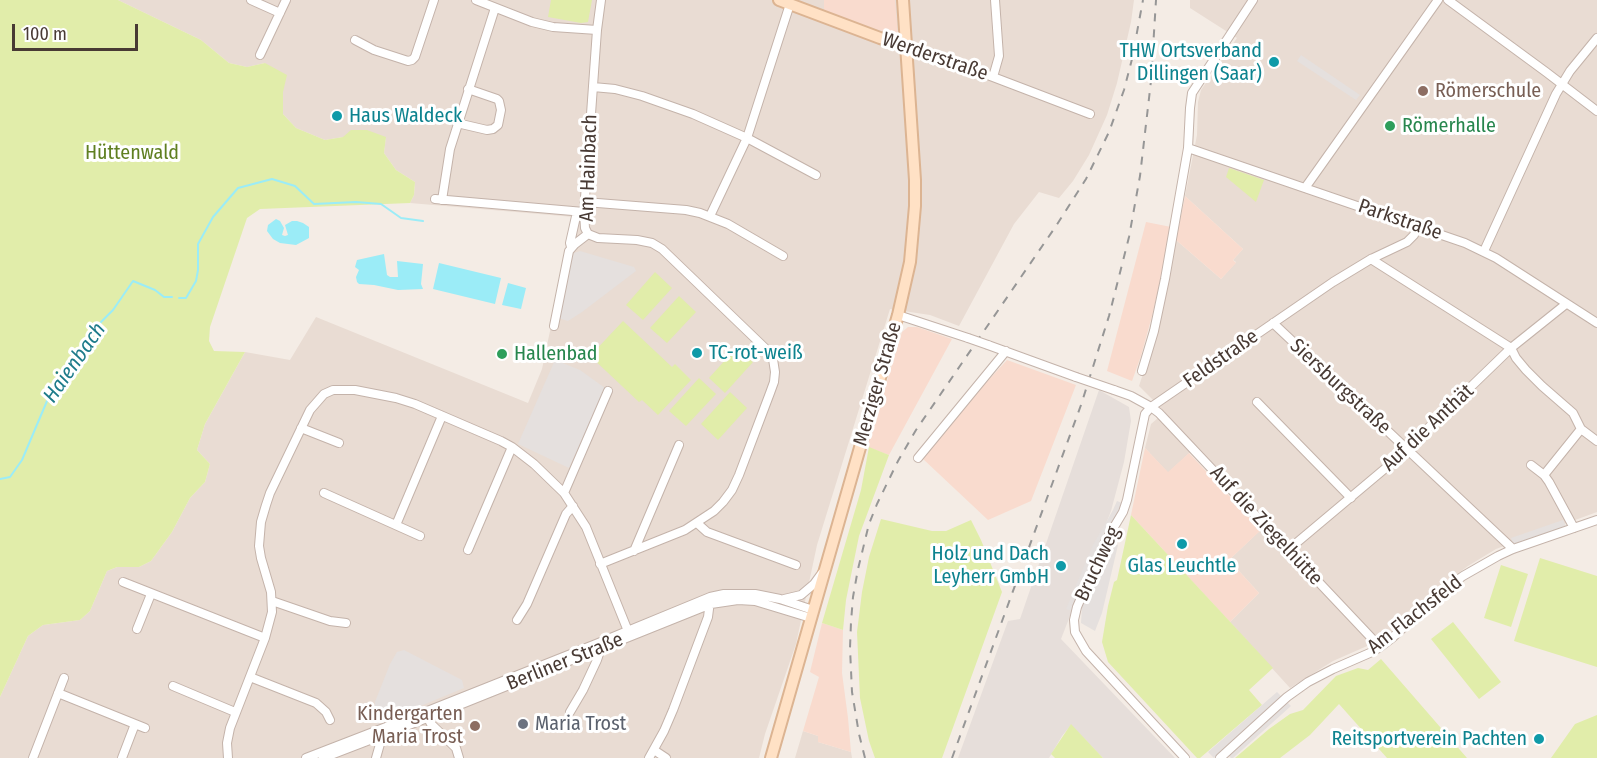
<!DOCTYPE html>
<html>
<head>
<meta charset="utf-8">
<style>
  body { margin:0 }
  #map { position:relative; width:1597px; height:758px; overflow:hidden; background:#f4ece5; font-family:"Fira Sans Condensed",sans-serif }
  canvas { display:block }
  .scale { position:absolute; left:12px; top:24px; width:126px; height:27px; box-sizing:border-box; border:3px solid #483a34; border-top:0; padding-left:8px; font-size:18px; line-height:21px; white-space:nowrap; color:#483a34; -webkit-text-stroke:4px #fff; paint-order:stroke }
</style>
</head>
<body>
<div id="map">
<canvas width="1597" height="758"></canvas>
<div class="scale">100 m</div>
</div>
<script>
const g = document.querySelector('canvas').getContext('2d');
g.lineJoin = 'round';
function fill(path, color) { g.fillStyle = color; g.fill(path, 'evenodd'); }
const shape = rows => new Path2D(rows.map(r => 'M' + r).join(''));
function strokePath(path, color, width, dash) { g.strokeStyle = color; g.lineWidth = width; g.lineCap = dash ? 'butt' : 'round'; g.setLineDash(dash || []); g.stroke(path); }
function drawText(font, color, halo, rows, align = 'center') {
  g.font = font + ' "Fira Sans Condensed",sans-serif'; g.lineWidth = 6; g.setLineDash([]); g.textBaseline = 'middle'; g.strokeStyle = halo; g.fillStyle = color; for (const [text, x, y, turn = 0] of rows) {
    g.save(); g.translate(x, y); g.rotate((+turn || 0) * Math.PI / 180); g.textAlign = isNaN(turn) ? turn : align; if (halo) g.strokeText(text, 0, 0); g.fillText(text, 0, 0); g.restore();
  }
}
fill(shape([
  [118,0,1134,0,1131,22,1117,83,1107,115,1089,155,1073,181,1059,198,1039,192,1014,224,959,326,930,315,890,309,817,545,796,644,765,734,759,758,0,758,0,697,28,636,43,625,80,620,90,611,107,571,117,567,139,567,151,561,172,532,190,498,205,482,210,464,197,450,205,424,245,352,290,360,316,317,528,403,542,369,574,217,410,203,414,195,415,182,396,170,384,153,386,137,343,137,325,140,296,128,283,114,283,92,265,63,247,67,229,63,201,40],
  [1190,0,1597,0,1597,512,1496,549,1468,566,1437,589,1383,639,1333,661,1290,688,1230,622,1259,593,1229,560,1269,522,1197,446,1168,473,1145,448,1151,424,1165,412,1139,386,1157,331,1176,240,1221,279,1236,262,1233,260,1243,249,1185,196,1197,135,1198,102,1201,90,1237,38,1190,8],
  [803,731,818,736,818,742,851,752,852,758,795,758]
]), '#e9dcd3');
fill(shape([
  [824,0,895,0,898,36,824,13],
  [1185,196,1243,249,1233,260,1236,263,1221,279,1176,240],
  [1146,222,1171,227,1169,242,1152,316,1141,356,1132,381,1107,371],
  [908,327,917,327,952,339,889,455,867,447,902,332],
  [1007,360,1076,385,1031,501,988,520,922,458,943,429],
  [1145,448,1168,472,1189,453,1261,530,1229,560,1259,593,1230,622,1131,515],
  [822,623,843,630,842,673,848,718,851,752,818,742,818,736,803,731,819,677,810,672]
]), '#f9dbce');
fill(shape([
  [1099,390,1129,407,1131,421,1124,462,1111,511,1061,639,1175,758,1103,758,1071,725,1062,736,1049,758,958,758,1008,621,1020,619]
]), '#e6deda');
fill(shape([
  [0,0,118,0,201,40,229,63,247,67,265,63,287,75,283,92,283,114,296,128,325,140,343,137,351,130,367,130,386,137,384,153,396,170,415,182,414,195,410,203,260,209,247,218,210,327,209,341,214,351,245,352,205,424,197,450,210,464,205,482,190,498,172,532,151,561,139,567,117,567,107,571,90,611,80,620,43,625,28,636,0,697],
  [551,0,592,0,588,22,581,23,548,17],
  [1229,168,1264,180,1256,202,1226,177],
  [655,272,672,288,643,320,626,305],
  [679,296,696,312,667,343,650,328],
  [623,321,672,367,675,364,691,380,658,415,642,400,639,402,590,356],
  [737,347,753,362,725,393,709,378],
  [699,378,716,394,686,426,669,411],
  [730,392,747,408,718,440,701,424],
  [869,447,889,455,859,536,846,600,843,630,822,623,861,490],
  [1131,515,1273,668,1249,690,1262,705,1200,758,1197,758,1108,662,1102,642,1108,606,1114,582,1117,580],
  [881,519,932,531,946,531,971,520,981,540,1002,592,942,758,875,758,869,741,860,698,857,632,862,592,869,557],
  [1540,558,1597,576,1597,667,1514,641],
  [1501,565,1528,574,1511,627,1484,618],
  [1453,622,1501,682,1479,699,1431,639],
  [1381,659,1467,758,1387,758,1339,704,1310,735,1280,758,1235,758,1269,729,1290,714,1303,710,1336,676,1358,668,1368,670],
  [1597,715,1597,758,1551,758,1575,724],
  [1071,724,1103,758,1055,758,1051,754]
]), '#e1edaa');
fill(shape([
  [1301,55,1360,95,1356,100,1297,61],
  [580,251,634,267,636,271,582,312,568,321,558,318,574,253],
  [555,360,580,370,605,388,569,468,518,444],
  [1117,501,1122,503,1115,517,1098,547,1072,611,1066,609,1093,545,1113,510],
  [1563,520,1566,526,1513,544,1511,538],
  [1111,541,1118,545,1102,613,1095,631,1081,623,1082,606,1093,578],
  [404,650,462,680,464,688,377,724,374,717,375,702,390,664,397,652],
  [1277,692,1291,706,1233,758,1231,758,1223,750,1214,758,1208,752]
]), '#e5e0de');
fill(shape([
  [276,219,280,221,284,228,282,235,285,236,288,235,285,225,292,221,297,221,303,223,309,227,309,238,296,245,280,243,273,239,267,231,268,225],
  [384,254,387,275,390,277,398,277,397,261,423,264,421,284,423,289,398,290,374,285,359,284,357,282,356,277,359,270,355,267,357,260],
  [439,263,501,278,495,304,433,289],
  [508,283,526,288,521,309,502,305]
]), '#9becf7');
strokePath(shape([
  [179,298,186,298,196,281,198,270,198,244,213,217,238,188,272,179,295,186,314,204,356,202,381,204,401,218,423,221],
  [0,479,10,477,22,460,47,401,65,381,101,322,113,310,133,281,155,290,164,297,172,297]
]), '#9becf7', 2);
const street = shape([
  [251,0,280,13],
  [476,0,532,22,553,27,597,30],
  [1448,0,1546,72,1597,111],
  [355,40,374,50,408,61,412,60,415,57,434,0],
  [906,46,993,77,1090,114],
  [260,55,286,0],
  [993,77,999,56,995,0],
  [593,87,615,89,642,96,693,114,747,138,816,175],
  [457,123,487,130,493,129,498,125,501,110,499,101,497,99,468,89],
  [1188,148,1465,243,1496,258,1597,323],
  [1305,188,1438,0],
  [435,199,584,212],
  [442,200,450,149,495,8],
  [585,202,686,210,700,213,728,224,783,256],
  [710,216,747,138,790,4],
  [588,234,598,238,637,240,652,243,662,249,766,349,773,359,775,372,774,382,770,393,739,475,732,490,723,502,714,511,685,530,600,564],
  [588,234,585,228,584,212,597,30,601,0],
  [571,247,570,243,577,212],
  [1484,251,1556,94,1570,71,1597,38],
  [1371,259,1511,348,1516,358,1526,370,1542,386,1573,413,1581,429,1597,441],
  [898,315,968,338],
  [1273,323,1513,549],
  [554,326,569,251,575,244,588,234],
  [988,345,1076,377],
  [1142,371,1154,331,1165,279,1188,148,1190,108,1192,93,1253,0],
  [1114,390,1131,396,1151,407,1159,413,1380,647],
  [1257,402,1351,498],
  [301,428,339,443],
  [918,458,1006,351],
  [1531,465,1544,475,1549,482,1574,528],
  [1544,475,1581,429],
  [324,493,420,536],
  [564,493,608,391],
  [697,523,707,532,796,565],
  [396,525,442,416],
  [468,550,512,447],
  [1288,550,1394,461,1511,348,1566,304],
  [634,551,679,445],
  [123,582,265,638],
  [784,599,801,595,814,584,822,573],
  [272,601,330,621,346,623],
  [517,620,527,604,566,514,573,506],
  [137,629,151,594],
  [250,677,316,703,326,712,330,720],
  [173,686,235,712],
  [58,693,145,728],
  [570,712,583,690,597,660,599,654,597,645],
  [426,714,431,724,456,748,459,758],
  [654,750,666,758],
  [33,758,64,678],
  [122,758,135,724],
  [228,758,227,743,230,728,265,638,272,612,271,592,261,558,259,546,261,522,266,505,270,493,310,410,324,394,333,390,355,390,396,398,415,404,501,441,512,447,534,464,564,493,586,527,630,636],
  [306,758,425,712,596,644,710,597,724,594,755,594,780,599,813,610],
  [323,758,427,718,711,604,738,600,755,601,811,618],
  [376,758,380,744,377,734],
  [649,758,664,731,673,710,708,617,710,601],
  [1185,758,1086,651,1075,632,1074,620,1077,607,1105,542,1123,512,1127,500,1145,414,1151,407,1333,282,1371,259,1407,242,1414,235,1418,225],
  [1220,758,1287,697,1308,682,1333,669,1372,652,1380,647,1392,638,1446,588,1463,576,1498,556,1513,549,1597,520]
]);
const secondary = shape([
  [779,0,880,38,906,46],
  [771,758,898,315,910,262,915,206,915,180,903,0]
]);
strokePath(street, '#c4b3aa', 10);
strokePath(secondary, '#dcb492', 14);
strokePath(street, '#fff', 8);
strokePath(secondary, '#ffe1c5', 10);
strokePath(shape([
  [865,758,859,734,852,692,850,648,851,622,853,597,858,569,869,524,877,504,898,461,916,430,1056,226,1086,179,1109,132,1124,90,1132,59,1143,0],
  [952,758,1081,405,1109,316,1129,237,1140,176,1151,81,1156,0]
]), '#969696', 2, [8, 8]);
const streetBridge = shape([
  [968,338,988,345],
  [1076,377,1114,390]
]);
strokePath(streetBridge, '#c4b3aa', 10, []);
strokePath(streetBridge, '#fff', 8);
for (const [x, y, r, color] of [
  [1274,62,6,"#0f9aa8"],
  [1423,91,6,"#8d6e63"],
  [337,116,6,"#0f9aa8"],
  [1390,126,6,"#2e9e5b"],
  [697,353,6,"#0f9aa8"],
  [502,354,6,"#2e9e5b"],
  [1182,544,6,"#0f9aa8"],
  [1061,566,6,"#0f9aa8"],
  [523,724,6,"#6b7280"],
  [475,726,6,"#8d6e63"],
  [1539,739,6,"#0f9aa8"]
]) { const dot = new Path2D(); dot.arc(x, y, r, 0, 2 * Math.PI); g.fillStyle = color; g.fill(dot); strokePath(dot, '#fff', 2); }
drawText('20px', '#0d838f', '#fff', [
  ["THW Ortsverband",1262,51],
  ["Dillingen (Saar)",1262,74],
  ["Haus Waldeck",349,116,"left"],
  ["TC-rot-weiß",709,353,"left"],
  ["Holz und Dach",1049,554],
  ["Leyherr GmbH",1049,577],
  ["Glas Leuchtle",1182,566,"center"],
  ["Reitsportverein Pachten",1527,739]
], 'right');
drawText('20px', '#483a34', '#fff', [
  ["Werderstraße",935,57,19],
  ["Am Hainbach",589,168,-88],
  ["Parkstraße",1400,220,19],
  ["Feldstraße",1221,359,-35],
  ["Merziger Straße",878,384,-74],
  ["Siersburgstraße",1340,387,43],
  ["Auf die Anthät",1428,428,-43],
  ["Auf die Ziegelhütte",1266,526,47],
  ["Bruchweg",1098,564,-65],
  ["Am Flachsfeld",1415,615,-38],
  ["Berliner Straße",565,662,-22]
]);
drawText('20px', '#785e54', '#fff', [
  ["Römerschule",1435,91],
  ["Kindergarten",463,714,"right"],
  ["Maria Trost",463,737,"right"]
], 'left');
drawText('20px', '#27864d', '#fff', [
  ["Römerhalle",1402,126],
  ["Hallenbad",514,354]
], 'left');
drawText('20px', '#5f7f21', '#fff', [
  ["Hüttenwald",132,153]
]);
drawText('20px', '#5b616d', '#fff', [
  ["Maria Trost",535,724]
], 'left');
drawText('italic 21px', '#1d7b8a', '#fff', [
  ["Haienbach",75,363,-55]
]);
</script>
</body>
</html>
